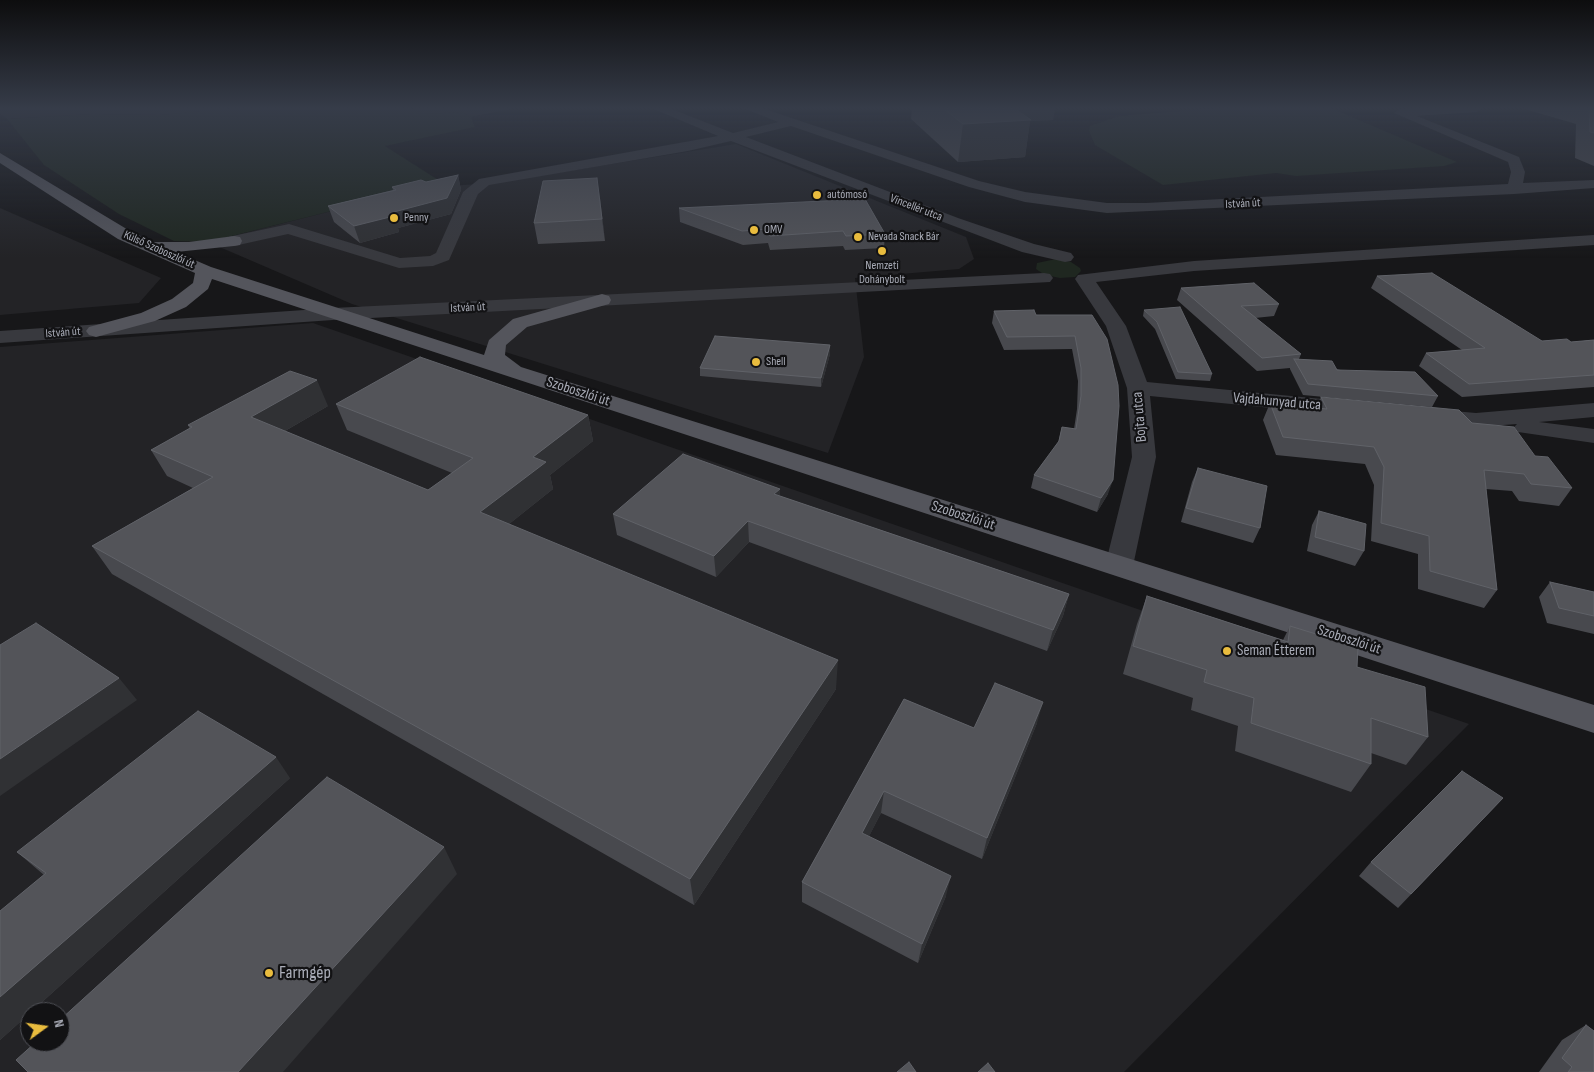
<!DOCTYPE html>
<html>
<head>
<meta charset="utf-8">
<style>
  body { margin:0 }
  #map { position:relative; width:1594px; height:1072px; overflow:hidden; background:#171719; font-family:"Sofia Sans Condensed",sans-serif }
  canvas { display:block }
  .north { position:absolute; left:20px; top:1002px; width:50px; height:50px; box-sizing:border-box; background:#121214; border:1px solid #4f5056; border-radius:50%; rotate:76deg; font-size:14px; font-weight:700; line-height:20px; text-align:center; color:#aaadb8 }
  .north::after { content:''; display:block; margin:auto; width:18px; height:22px; background:#e9bc3e; clip-path:polygon(50% 0,100% 100%,50% 72%,0 100%) }
</style>
</head>
<body>
<div id="map">
<canvas width="1594" height="1072"></canvas>
<div class="north">N</div>
</div>
<script>
const g = document.querySelector('canvas').getContext('2d');
g.lineJoin = 'round';
function fill(path, color) { g.fillStyle = color; g.fill(path, 'evenodd'); }
const shape = rows => new Path2D(rows.map(r => 'M' + r).join(''));
function strokePath(path, color, width, dash) { g.strokeStyle = color; g.lineWidth = width; g.lineCap = dash ? 'butt' : 'round'; g.setLineDash(dash || []); g.stroke(path); }
function drawText(font, color, halo, rows, align = 'center') {
  g.font = font + ' "Sofia Sans Condensed",sans-serif'; g.lineWidth = 4.5; g.setLineDash([]); g.textBaseline = 'middle'; g.strokeStyle = halo; g.fillStyle = color; for (const [text, x, y, turn = 0] of rows) {
    g.save(); g.translate(x, y); g.rotate((+turn || 0) * Math.PI / 180); g.textAlign = isNaN(turn) ? turn : align; if (halo) g.strokeText(text, 0, 0); g.fillText(text, 0, 0); g.restore();
  }
}
fill(shape([
  [0,108,234,108,160,115,92,114,7,119,0,114],
  [411,108,514,108,471,117,462,112,423,114],
  [736,144,966,237,974,259,959,269,855,278,864,357,828,453,352,304,208,242,443,183,448,186,493,183],
  [0,208,161,278,139,303,0,315],
  [313,323,1469,724,1124,1072,0,1072,0,347],
  [30,1012,60,1012,60,1042,30,1042]
]), '#232326');
fill(shape([
  [234,108,411,108,423,114,462,112,471,117,475,127,385,146,443,183,208,242,174,241,119,214,44,165,7,119,92,114,160,115],
  [1219,108,1331,108,1457,162,1444,166,1296,176,1276,173,1163,185,1095,145,1089,131,1090,126,1119,116],
  [1056,259,1071,262,1080,268,1081,271,1075,277,1060,278,1045,275,1036,269,1037,263]
]), '#1f2720');
fill(shape([
  [651,108,669,108,733,133,778,122,743,108,762,108,979,181,1025,192,1107,203,1146,203,1508,184,1511,172,1508,162,1394,113,1400,109,1417,108,1483,108,1477,112,1417,116,1519,157,1525,172,1523,183,1594,180,1594,188,1514,194,1107,213,1025,202,969,187,791,126,746,137,958,218,1034,244,1071,253,1074,257,1071,261,1065,262,1022,252,731,141,688,151,489,185,478,194,449,260,433,266,399,268,288,234,234,246,228,245,226,241,228,237,289,224,400,258,430,256,436,253,463,192,479,179,718,136,651,108],
  [1594,235,1594,245,1194,271,1096,282,1126,326,1147,382,1353,402,1361,404,1364,409,1361,414,1353,416,1150,396,1156,457,1133,566,1129,573,1119,576,1109,573,1105,566,1132,457,1127,388,1106,326,1075,279,1078,275,1194,261,1594,235],
  [1044,273,1050,274,1053,278,1050,282,333,320,0,343,0,331,333,308,1044,273],
  [1594,403,1594,417,1539,422,1594,429,1594,443,1518,432,1514,427,1517,424,1476,427,1431,423,1423,421,1419,416,1423,411,1431,409,1476,413,1594,403]
]), '#38393e');
fill(shape([
  [0,153,130,231,153,242,189,242,234,236,240,237,242,241,240,245,234,246,176,252,211,267,484,355,489,340,513,319,602,294,609,296,611,300,609,304,527,327,506,345,505,355,521,367,1594,705,1594,733,212,279,208,289,186,307,155,321,96,337,89,335,86,331,89,327,141,313,172,299,193,283,195,273,118,239,0,163,0,153]
]), '#54555c');
fill(shape([
  [912,108,1055,108,1053,120,1030,121,1025,157,958,162,911,119],
  [1521,108,1594,108,1594,166,1575,158,1576,124],
  [458,175,461,190,451,214,398,228,399,232,360,243,334,222,328,206,393,190,392,187,426,182],
  [600,198,605,241,538,244,534,223],
  [679,208,885,234,884,248,845,250,843,246,770,250,768,243,743,245,680,222],
  [1377,276,1542,341,1571,342,1594,340,1594,387,1462,397,1419,366,1426,353,1462,350,1371,288],
  [1181,288,1279,304,1274,316,1255,318,1301,354,1299,359,1438,396,1432,407,1303,395,1290,369,1290,368,1257,371,1177,300],
  [1144,310,1212,374,1210,381,1176,379,1155,329,1143,316],
  [994,311,1036,315,1092,315,1108,494,1097,512,1031,488,1034,475,1058,443,1062,427,1074,429,1077,409,1078,381,1072,349,1004,350,992,323],
  [830,345,830,354,821,387,700,376,700,368],
  [1321,397,1472,423,1535,456,1572,488,1559,506,1519,501,1512,491,1486,489,1497,590,1484,608,1418,589,1418,554,1371,541,1374,485,1365,464,1276,455,1263,420,1270,403,1316,408],
  [336,404,588,415,593,441,550,475,553,489,509,524,836,689,694,905,112,574,92,546,193,488,167,476,151,450,190,429,188,425,328,406,285,431,428,490,452,473,347,430],
  [1198,468,1260,528,1253,543,1181,522,1192,482],
  [780,496,1069,594,1063,616,1047,651,749,542,716,577,617,535,613,514],
  [1319,511,1364,551,1355,566,1307,551,1312,525],
  [1550,582,1594,592,1594,634,1547,623,1539,597],
  [1147,596,1283,640,1290,626,1357,667,1428,737,1406,765,1371,753,1371,764,1351,792,1235,751,1238,726,1191,710,1193,698,1123,674,1137,624],
  [904,699,974,728,1037,723,982,859,881,813,869,836,946,896,918,963,802,902,802,882],
  [290,778,31,1012,30,1012,30,1013,0,1040,0,911,44,875,17,852],
  [1503,798,1398,908,1359,876,1371,862],
  [1586,1025,1594,1072,1539,1072,1562,1040]
]), '#48494e');
fill(shape([
  [990,108,1055,108,1053,120,1030,121,1025,157,958,162,963,124],
  [458,175,461,190,451,214,398,228,399,232,360,243,354,226,390,213],
  [597,178,600,198,605,241,602,219],
  [830,345,830,354,821,387,821,378],
  [317,380,328,406,264,443,251,417],
  [588,415,593,441,550,475,553,489,489,540,480,512,533,457],
  [1113,480,1108,494,1097,512,1101,498],
  [780,489,780,510,774,494],
  [748,521,749,542,716,577,714,556],
  [1069,594,1063,616,1047,651,1053,630],
  [838,660,836,689,694,905,690,879],
  [119,678,137,700,0,796,0,759],
  [1043,702,1037,723,982,859,987,838],
  [276,757,290,778,31,1012,30,1012,30,1013,0,1040,0,997],
  [884,791,881,813,860,854,862,833],
  [444,847,457,874,283,1072,238,1072],
  [951,876,946,896,918,963,922,944]
]), '#303134');
const building = shape([
  [943,108,1014,108,1031,120,963,124,943,108],
  [1589,108,1594,108,1594,133,1590,132,1589,108],
  [458,175,447,198,390,213,394,216,354,226,328,206,396,190,392,187,421,180,426,182,458,175],
  [597,178,602,219,534,223,543,181,597,178],
  [865,199,885,234,846,236,843,231,770,236,768,229,742,231,679,208,865,199],
  [1432,273,1542,341,1567,339,1571,342,1594,340,1594,375,1469,384,1426,353,1485,348,1377,276,1432,273],
  [1254,283,1279,304,1241,306,1301,354,1262,358,1181,288,1254,283],
  [1180,307,1212,374,1178,372,1157,322,1144,310,1180,307],
  [1034,310,1036,315,1092,315,1107,339,1118,385,1119,406,1113,480,1101,498,1034,475,1059,441,1062,427,1076,429,1081,396,1081,368,1075,336,1007,337,994,311,1034,310],
  [715,336,830,345,821,378,700,368,715,336],
  [420,357,588,415,533,457,546,462,480,512,838,660,690,879,92,546,213,477,151,450,192,427,188,425,290,371,317,380,251,417,428,490,473,458,336,404,420,357],
  [1294,359,1332,361,1337,370,1415,372,1438,396,1308,384,1294,359],
  [1321,397,1459,410,1472,423,1514,427,1535,456,1548,457,1572,488,1531,484,1524,474,1484,470,1497,590,1430,571,1429,536,1381,523,1384,467,1374,447,1283,437,1270,403,1327,409,1321,397],
  [683,454,780,489,774,494,1069,594,1053,630,748,521,714,556,613,514,683,454],
  [1198,468,1267,486,1260,528,1186,508,1198,468],
  [1319,511,1366,524,1364,551,1315,537,1319,511],
  [1550,582,1594,592,1594,616,1559,608,1550,582],
  [1147,596,1288,642,1290,626,1358,647,1357,667,1425,687,1428,737,1371,718,1371,764,1251,723,1254,698,1204,682,1207,670,1133,646,1147,596],
  [36,623,119,678,0,759,0,645,36,623],
  [995,683,1043,702,987,838,884,791,862,833,951,876,922,944,802,882,904,699,974,728,995,683],
  [198,711,276,757,0,997,0,911,46,873,17,852,198,711],
  [1462,771,1503,798,1411,894,1371,862,1462,771],
  [327,777,444,847,238,1072,28,1072,16,1060,36,1042,60,1042,60,1020,327,777],
  [1586,1025,1594,1031,1594,1072,1568,1072,1572,1067,1562,1058,1586,1025],
  [909,1062,916,1072,897,1072,909,1062],
  [988,1063,995,1072,978,1072,988,1063]
]);
fill(building, '#535459');
strokePath(building, '#606268', 1);
const sky = g.createLinearGradient(0, 0, 0, 258);
sky.addColorStop(0, '#0d0d0e');
sky.addColorStop(0.42, '#363c49');
sky.addColorStop(1, '#363c4900');
g.fillStyle = sky;
g.fillRect(0, 0, 1594, 258);
for (const [x, y, r, color] of [
  [817,195,5,"#e9bc3e"],
  [394,218,5,"#e9bc3e"],
  [754,230,5,"#e9bc3e"],
  [858,237,5,"#e9bc3e"],
  [882,251,5,"#e9bc3e"],
  [756,362,5,"#e9bc3e"],
  [1227,651,5,"#e9bc3e"],
  [269,973,5,"#e9bc3e"]
]) { const dot = new Path2D(); dot.arc(x, y, r, 0, 2 * Math.PI); g.fillStyle = color; g.fill(dot); strokePath(dot, '#121214', 2); }
drawText('12px', '#aaadb8', '#121214', [
  ["autómosó",827,195],
  ["Penny",404,218],
  ["OMV",764,230],
  ["Nevada Snack Bár",868,237],
  ["Nemzeti",882,266,"center"],
  ["Dohánybolt",882,280,"center"],
  ["Shell",766,362]
], 'left');
drawText('12px', '#aaadb8', '#121214', [
  ["István út",1243,204,-3],
  ["Vincellér utca",916,208,21],
  ["Külső Szoboszlói út",159,250,24],
  ["István út",468,308,-3],
  ["István út",63,333,-4]
]);
drawText('15px', '#aaadb8', '#121214', [
  ["Szoboszlói út",578,392,18],
  ["Vajdahunyad utca",1277,402,5],
  ["Bojta utca",1140,417,-95],
  ["Szoboszlói út",963,516,18],
  ["Szoboszlói út",1349,640,18]
]);
drawText('15px', '#aaadb8', '#121214', [
  ["Seman Étterem",1237,651]
], 'left');
drawText('18px', '#aaadb8', '#121214', [
  ["Farmgép",279,973]
], 'left');
</script>
</body>
</html>
